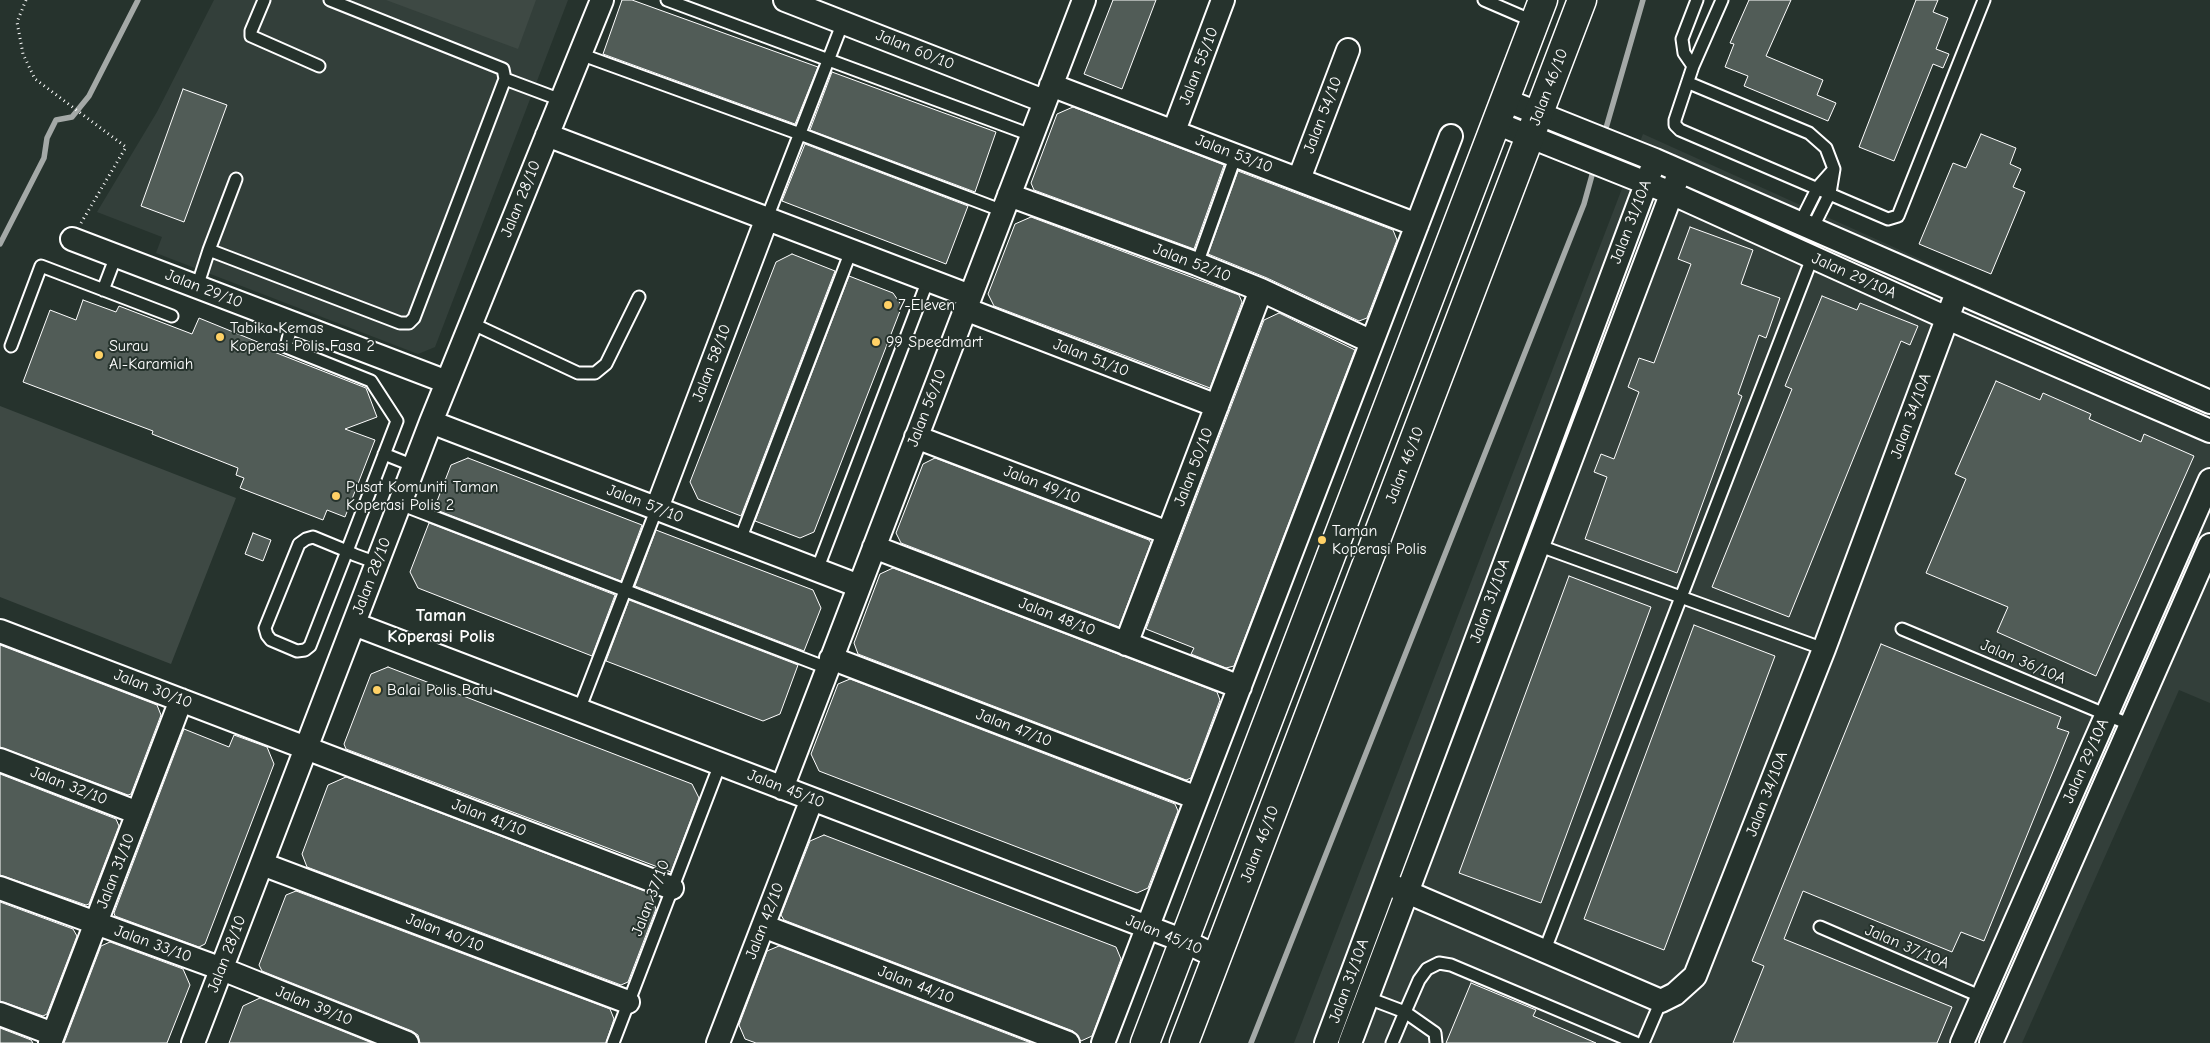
<!DOCTYPE html>
<html>
<head>
<meta charset="utf-8">
<style>
  body { margin:0 }
  canvas { display:block; background:#26332d }
</style>
</head>
<body>
<canvas width="2210" height="1043"></canvas>
<script>
const g = document.querySelector('canvas').getContext('2d');
g.lineJoin = 'round';
function fill(path, color) { g.fillStyle = color; g.fill(path, 'evenodd'); }
const shape = rows => new Path2D(rows.map(r => 'M' + r).join(''));
function strokePath(path, color, width, dash) { g.strokeStyle = color; g.lineWidth = width; g.lineCap = dash ? 'butt' : 'round'; g.setLineDash(dash || []); g.stroke(path); }
function drawText(font, color, halo, rows, align = 'center') {
  g.font = font + ' "Comic Neue",sans-serif'; g.lineWidth = 4; g.setLineDash([]); g.textBaseline = 'middle'; g.strokeStyle = halo; g.fillStyle = color; for (const [text, x, y, turn = 0] of rows) {
    g.save(); g.translate(x, y); g.rotate((+turn || 0) * Math.PI / 180); g.textAlign = isNaN(turn) ? turn : align; if (halo) g.strokeText(text, 0, 0); g.fillText(text, 0, 0); g.restore();
  }
}
fill(shape([
  [214,0,568,0,435,347,418,354,156,253,162,237,97,212,157,112],
  [1643,134,2210,390,2210,703,2179,690,2022,1043,1294,1043]
]), '#333f3a');
fill(shape([
  [386,0,536,0,518,49],
  [0,406,236,498,171,664,0,597]
]), '#3e4944');
strokePath(shape([
  [1604,135,1643,0],
  [0,244,44,158,47,138,56,120,72,117,89,96,138,0],
  [1251,1043,1584,204,1594,168]
]), '#a4a9a7', 5.5);
const building = shape([
  [622,0,632,0,818,67,795,124,603,54,622,0],
  [1113,0,1156,0,1122,89,1084,74,1113,0],
  [1749,0,1791,0,1766,56,1823,80,1817,95,1836,103,1828,121,1744,86,1748,76,1725,67,1734,44,1730,43,1749,0],
  [1916,0,1938,0,1933,12,1948,18,1936,49,1949,54,1943,68,1933,64,1894,161,1859,147,1916,0],
  [832,72,996,132,975,192,810,130,832,72],
  [183,89,227,105,184,222,141,206,183,89],
  [1073,107,1224,165,1194,249,1034,190,1031,183,1057,114,1073,107],
  [1981,134,2016,148,2010,164,2021,169,2013,187,2025,192,1991,274,1919,244,1953,163,1966,168,1981,134],
  [805,144,968,206,946,264,782,201,805,144],
  [1238,171,1393,230,1397,240,1367,318,1359,321,1267,278,1208,254,1238,171],
  [1031,217,1239,295,1242,302,1210,388,994,306,988,294,1015,224,1031,217],
  [1690,227,1753,250,1741,284,1780,298,1766,338,1759,335,1738,394,1742,396,1677,573,1585,539,1607,477,1594,472,1601,454,1614,459,1639,392,1628,387,1639,358,1654,363,1691,264,1678,259,1690,227],
  [792,254,835,271,741,516,698,499,690,482,776,262,792,254],
  [849,276,893,293,902,306,814,532,800,538,755,521,849,276],
  [1822,296,1857,310,1860,303,1918,326,1910,345,1901,341,1789,617,1712,587,1792,389,1785,386,1822,296],
  [83,300,116,312,119,306,192,334,199,318,270,347,269,350,366,388,377,417,345,429,375,440,345,517,327,510,323,520,240,488,244,478,236,475,238,468,152,434,153,431,23,382,50,310,76,320,83,300],
  [1279,313,1355,350,1234,666,1226,668,1191,654,1194,648,1146,629,1264,320,1279,313],
  [1996,381,2040,400,2043,393,2091,414,2089,419,2141,442,2144,434,2194,456,2096,676,1997,632,2008,607,1926,573,1966,479,1955,474,1996,381],
  [468,458,642,525,621,581,434,509,451,465,468,458],
  [935,458,1149,540,1151,543,1119,627,901,543,896,533,923,464,935,458],
  [429,523,615,595,592,656,418,588,410,572,429,523],
  [656,530,813,590,821,608,804,651,635,586,656,530],
  [253,533,271,540,263,561,245,554,253,533],
  [893,568,1217,692,1220,700,1191,778,1186,780,858,654,854,643,880,574,893,568],
  [1569,576,1651,607,1541,903,1459,873,1569,576],
  [629,600,798,665,780,714,763,721,606,661,629,600],
  [1694,625,1775,656,1664,950,1584,919,1694,625],
  [1881,644,2061,717,2057,728,2069,732,1984,941,1961,932,1952,952,1803,891,1784,939,1952,1007,1937,1043,1733,1043,1764,966,1752,961,1881,644],
  [0,645,157,705,161,715,131,794,128,795,0,747,0,645],
  [388,667,692,784,699,798,671,872,346,749,344,744,371,674,388,667],
  [850,679,1175,804,1178,811,1148,888,1137,893,819,771,811,754,838,684,850,679],
  [184,729,229,747,234,735,267,747,274,764,205,944,199,947,115,916,114,913,184,729],
  [0,774,116,819,119,826,89,904,86,905,0,875,0,774],
  [346,777,650,893,656,909,628,982,621,985,307,867,302,854,328,785,346,777],
  [824,835,1116,947,1121,959,1092,1036,1081,1041,1073,1031,784,920,781,915,810,841,824,835],
  [296,891,610,1009,614,1019,606,1043,420,1043,418,1035,412,1031,262,971,259,965,286,895,296,891],
  [0,902,73,929,77,936,47,1014,43,1016,0,1001,0,902],
  [110,942,183,969,190,985,167,1043,64,1043,101,946,110,942],
  [779,946,1031,1043,756,1043,745,1039,739,1025,767,951,779,946],
  [1471,983,1536,1010,1533,1016,1596,1043,1446,1043,1471,983],
  [260,998,372,1043,229,1043,243,1006,260,998],
  [0,1028,31,1040,33,1043,0,1043,0,1028]
]);
fill(building, '#515c57');
strokePath(building, '#fff', 1);
const service = shape([
  [264,0,251,31,251,36,319,66],
  [330,0,503,69,505,79],
  [667,0,1031,135],
  [1484,0,1535,22],
  [1722,0,1693,66,1675,120,1675,125,1680,130,1888,219,1898,216,1984,0],
  [580,54,800,134,1003,211],
  [1693,66,1684,53,1682,39,1697,0],
  [1689,83,1809,133,1826,148,1834,169,1830,193,1812,229],
  [767,218,843,22],
  [1800,223,1818,187,1834,169],
  [209,250,236,179],
  [1197,264,1236,155],
  [197,287,209,250,400,323,409,323,414,318,505,79,561,100],
  [103,290,116,256],
  [292,323,286,347,371,381,397,421,347,551,310,646,305,650,297,651,271,640,267,635,265,628,299,544,306,539,313,537,347,551,355,555,377,563],
  [471,323,578,373,595,373,606,364,639,297],
  [11,346,41,266,172,316],
  [384,454,414,466],
  [400,504,827,668],
  [740,540,851,251],
  [1540,546,1824,649],
  [817,570,928,280],
  [1902,629,2131,725],
  [579,710,657,508],
  [1820,927,1982,997],
  [1544,952,1812,258],
  [1368,998,1405,1012,1392,1043],
  [613,1043,720,764],
  [1436,1043,1435,1033,1405,1012,1419,980,1427,969,1439,963,1451,965,1636,1043],
  [1643,1043,1661,1001]
]);
const minor = shape([
  [785,0,1044,101],
  [1051,85,1417,225],
  [1505,100,1655,160,2210,402],
  [1496,123,1671,193,1947,318,2210,431],
  [1174,131,1223,0],
  [547,135,970,296],
  [1299,179,1348,50],
  [1009,195,1197,264,1261,290,1372,342],
  [72,239,447,382],
  [965,309,1217,406],
  [431,422,859,586],
  [916,437,1168,533],
  [657,508,767,218],
  [874,547,1240,687],
  [354,624,1184,941,1217,957],
  [0,631,672,888],
  [1126,644,1261,290],
  [831,658,1197,798],
  [0,760,138,813],
  [782,788,1084,0],
  [262,864,628,1002],
  [1386,883,1661,1001,1675,994,1695,976,1824,649,1957,292],
  [0,888,222,969,407,1043],
  [763,926,1068,1043],
  [0,1014,53,1034],
  [50,1043,181,700],
  [193,1043,431,422,602,0],
  [718,1043,812,799],
  [1103,1043,1451,136],
  [1326,1043,1655,160],
  [1350,1043,1680,171],
  [1962,1043,2210,480],
  [1991,1043,2210,545]
]);
const primary = shape([
  [1145,1043,1543,0],
  [1184,1043,1582,0]
]);
strokePath(service, '#fff', 15);
strokePath(minor, '#fff', 26);
strokePath(primary, '#fff', 31);
strokePath(shape([
  [26,0,17,22,23,54,35,79,126,147,81,223]
]), '#fff', 3, [1, 4]);
strokePath(service, '#26332d', 11);
strokePath(minor, '#26332d', 22);
strokePath(primary, '#26332d', 28);
for (const [x, y, r, color] of [
  [888,305,5,"#ffd166"],
  [220,337,5,"#ffd166"],
  [876,342,5,"#ffd166"],
  [99,355,5,"#ffd166"],
  [336,496,5,"#ffd166"],
  [1322,540,5,"#ffd166"],
  [377,690,5,"#ffd166"]
]) { const dot = new Path2D(); dot.arc(x, y, r, 0, 2 * Math.PI); g.fillStyle = color; g.fill(dot); strokePath(dot, '#26332d', 2); }
drawText('16px', '#fff', '#26332d', [
  ["Jalan 60/10",915,50,22],
  ["Jalan 55/10",1199,66,-69],
  ["Jalan 46/10",1549,87,-69],
  ["Jalan 54/10",1323,115,-69],
  ["Jalan 53/10",1234,154,21],
  ["Jalan 28/10",521,199,-68],
  ["Jalan 31/10A",1631,222,-69],
  ["Jalan 52/10",1192,263,21],
  ["Jalan 29/10A",1854,276,24],
  ["Jalan 29/10",204,289,21],
  ["Jalan 51/10",1091,358,21],
  ["Jalan 58/10",712,363,-69],
  ["Jalan 56/10",927,408,-69],
  ["Jalan 34/10A",1911,416,-70],
  ["Jalan 46/10",1405,465,-69],
  ["Jalan 50/10",1194,467,-69],
  ["Jalan 49/10",1042,485,21],
  ["Jalan 57/10",645,504,21],
  ["Jalan 28/10",372,576,-69],
  ["Jalan 31/10A",1490,601,-70],
  ["Jalan 48/10",1057,617,21],
  ["Jalan 36/10A",2023,662,23],
  ["Jalan 30/10",153,689,21],
  ["Jalan 47/10",1014,728,21],
  ["Jalan 29/10A",2086,761,-66],
  ["Jalan 32/10",69,786,21],
  ["Jalan 45/10",786,789,21],
  ["Jalan 34/10A",1767,794,-69],
  ["Jalan 41/10",489,818,21],
  ["Jalan 46/10",1260,844,-69],
  ["Jalan 31/10",116,871,-69],
  ["Jalan 37/10",651,898,-69],
  ["Jalan 42/10",765,921,-69],
  ["Jalan 40/10",445,933,21],
  ["Jalan 45/10",1164,935,22],
  ["Jalan 33/10",153,944,20],
  ["Jalan 37/10A",1907,947,23],
  ["Jalan 28/10",227,954,-69],
  ["Jalan 31/10A",1349,981,-70],
  ["Jalan 44/10",916,985,21],
  ["Jalan 39/10",314,1006,22]
]);
drawText('16px', '#fff', '#26332d', [
  ["7-Eleven",898,305],
  ["Tabika Kemas",230,328],
  ["Koperasi Polis Fasa 2",230,346],
  ["99 Speedmart",886,342],
  ["Surau",109,346],
  ["Al-Karamiah",109,364],
  ["Pusat Komuniti Taman",346,487],
  ["Koperasi Polis 2",346,505],
  ["Taman",1332,531],
  ["Koperasi Polis",1332,549],
  ["Balai Polis Batu",387,690]
], 'left');
drawText('bold 18px', '#fff', '#26332d', [
  ["Taman",441,616],
  ["Koperasi Polis",441,637]
]);
</script>
</body>
</html>
